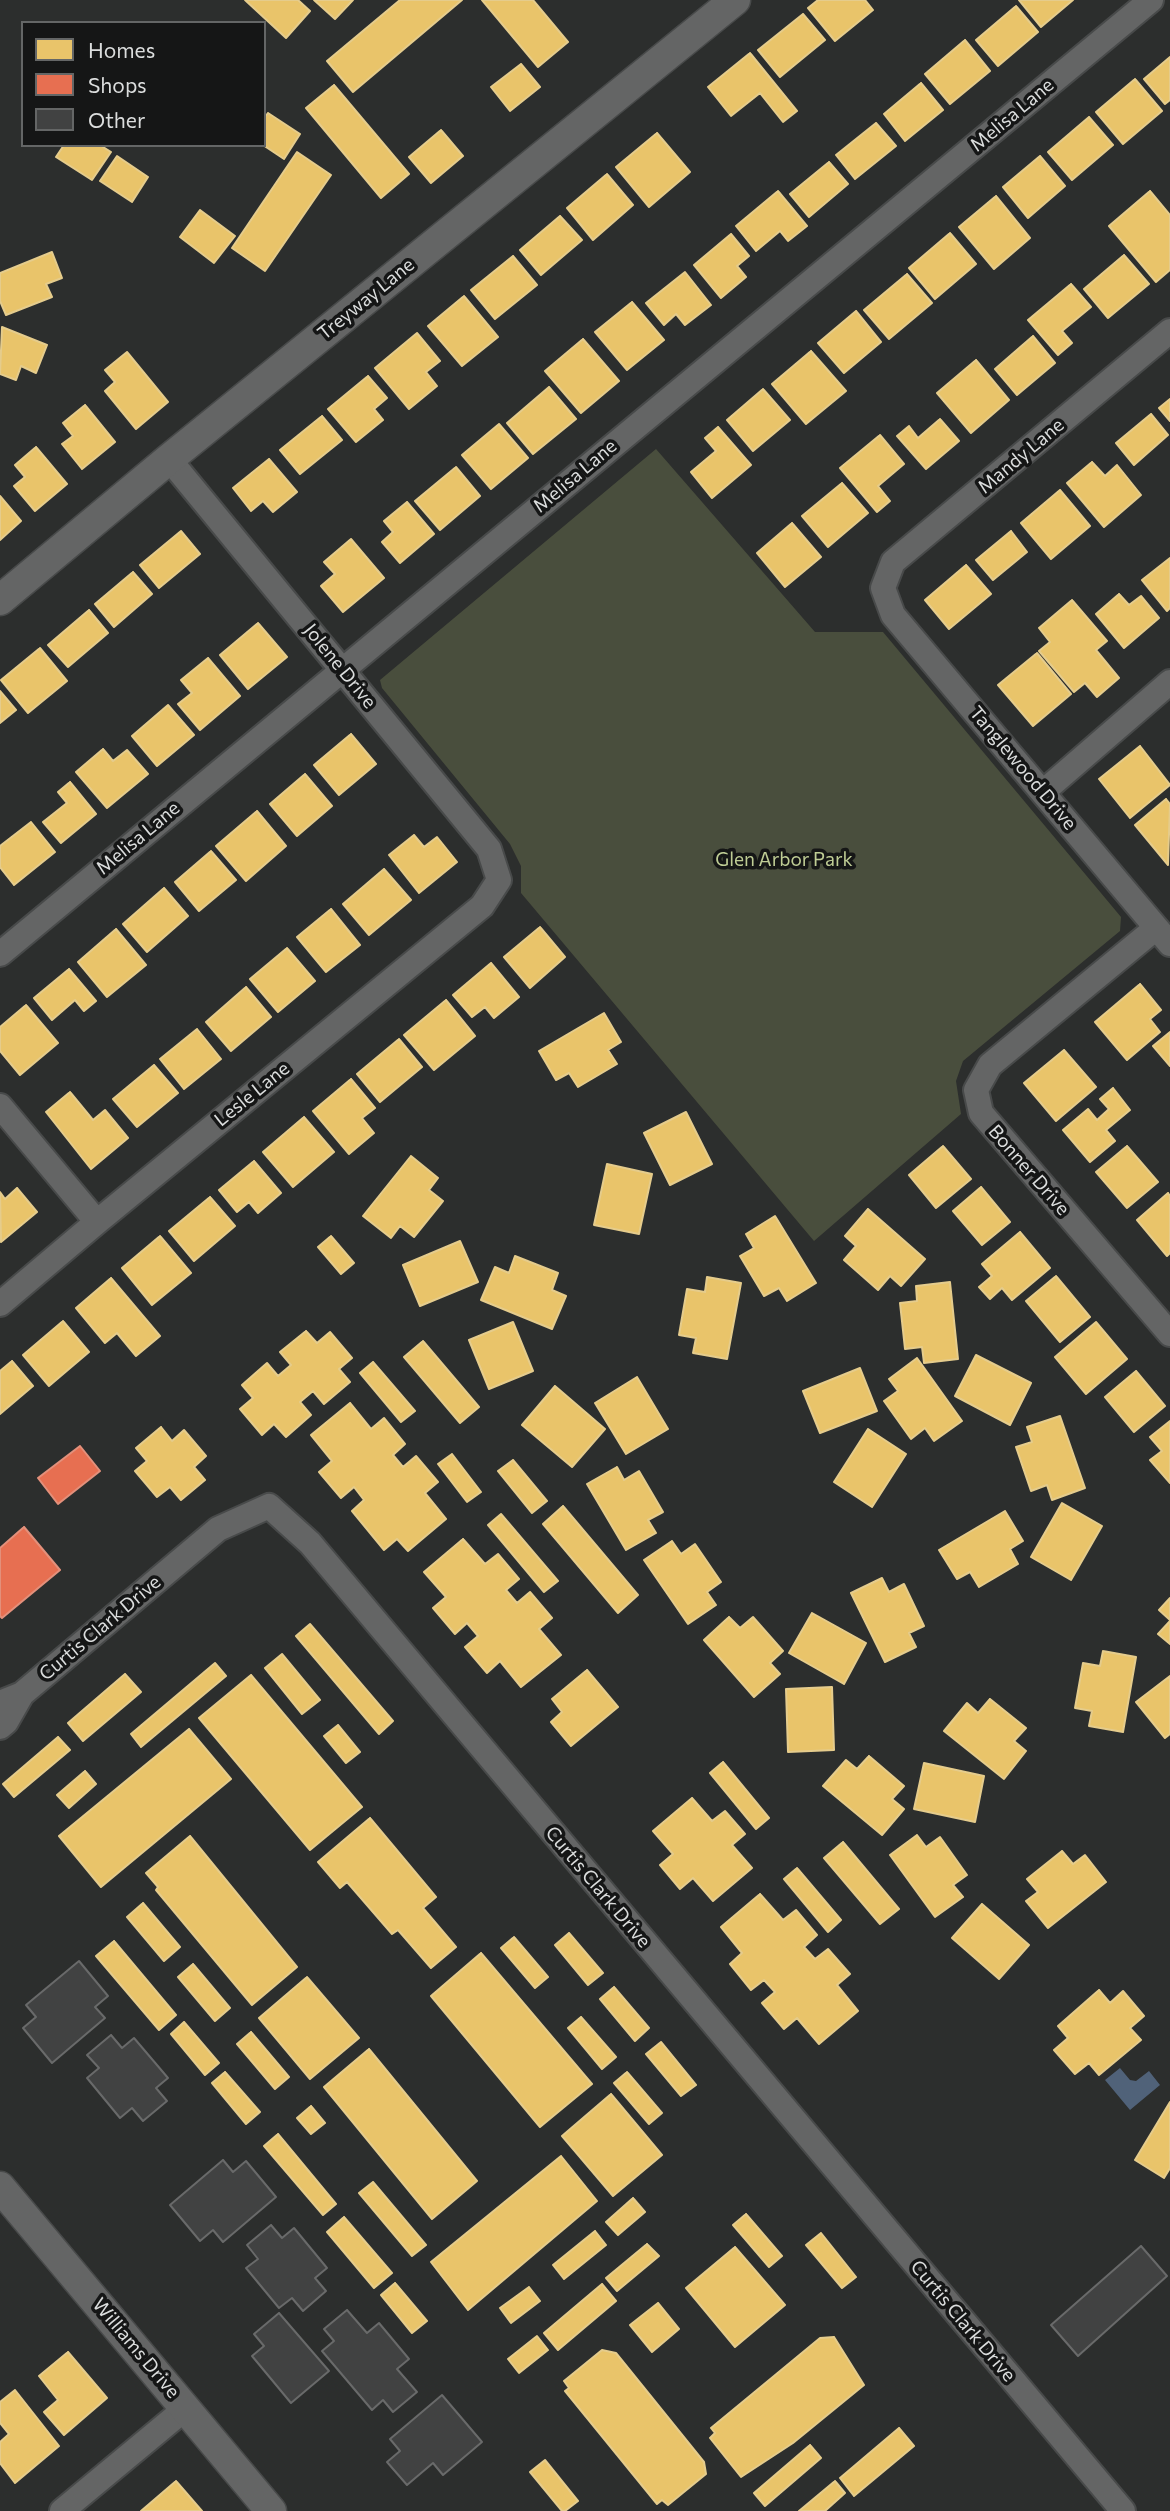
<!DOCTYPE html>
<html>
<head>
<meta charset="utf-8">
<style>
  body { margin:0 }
  #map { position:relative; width:1170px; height:2511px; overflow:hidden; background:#2c2e2d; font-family:Commissioner,sans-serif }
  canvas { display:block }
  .legend { position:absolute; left:21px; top:21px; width:245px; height:126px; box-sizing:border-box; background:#151616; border:2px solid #646666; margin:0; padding:9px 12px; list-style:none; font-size:21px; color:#dbdddd }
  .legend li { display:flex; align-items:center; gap:14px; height:35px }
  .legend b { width:35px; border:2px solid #646666 }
</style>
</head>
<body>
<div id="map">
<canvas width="1170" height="2511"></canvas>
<ul class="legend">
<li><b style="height:19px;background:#e9c46a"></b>Homes</li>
<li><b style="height:19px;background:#e76f51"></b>Shops</li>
<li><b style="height:19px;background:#414242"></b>Other</li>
</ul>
</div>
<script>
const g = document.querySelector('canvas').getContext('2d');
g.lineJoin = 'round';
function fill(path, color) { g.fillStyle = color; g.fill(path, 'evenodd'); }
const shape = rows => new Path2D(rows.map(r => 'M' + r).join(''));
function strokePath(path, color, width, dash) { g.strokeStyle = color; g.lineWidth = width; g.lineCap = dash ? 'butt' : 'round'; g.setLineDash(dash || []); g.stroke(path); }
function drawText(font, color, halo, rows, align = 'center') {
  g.font = font + ' Commissioner,sans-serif'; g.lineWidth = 7; g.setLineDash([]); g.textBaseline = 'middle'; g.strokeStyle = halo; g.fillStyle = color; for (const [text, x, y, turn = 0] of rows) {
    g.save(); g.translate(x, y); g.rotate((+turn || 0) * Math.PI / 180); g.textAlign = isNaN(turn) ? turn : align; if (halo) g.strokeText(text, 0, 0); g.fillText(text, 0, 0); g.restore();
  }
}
fill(shape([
  [656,449,815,632,883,632,1121,917,1120,931,963,1061,956,1081,961,1114,814,1241,521,893,521,866,510,844,382,688,380,680]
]), '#494e3d');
fill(shape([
  [1120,2068,1130,2080,1136,2081,1149,2071,1160,2085,1130,2110,1105,2080]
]), '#506279');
const homes = shape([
  [245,0,298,0,310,11,286,38,245,0],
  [314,0,353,0,335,19,314,0],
  [400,0,462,0,353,92,327,61,400,0],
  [482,0,533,0,568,42,538,67,482,0],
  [818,0,865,0,873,10,835,41,808,8,818,0],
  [1019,0,1073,0,1041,27,1019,0],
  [1016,6,1038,32,998,66,976,40,1016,6],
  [803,14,825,40,780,77,758,50,803,14],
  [965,40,990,71,950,104,925,74,965,40],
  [750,53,797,111,783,122,760,93,731,116,708,87,750,53],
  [1170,57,1170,100,1165,104,1144,79,1170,57],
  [521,64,540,87,510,111,491,87,521,64],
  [1135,79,1162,111,1123,144,1096,112,1135,79],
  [921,83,943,110,905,141,884,114,921,83],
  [334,85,409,174,381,198,306,108,334,85],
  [268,113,300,134,284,159,263,145,264,118,268,113],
  [1089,117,1113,145,1072,180,1048,152,1089,117],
  [876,123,896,146,855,179,836,155,876,123],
  [441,130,463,156,431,183,409,157,441,130],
  [657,133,690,172,649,207,616,167,657,133],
  [64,145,100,145,111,152,92,180,56,157,64,145],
  [297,152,331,175,265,271,232,248,297,152],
  [117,156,148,177,132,202,100,181,117,156],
  [1040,156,1065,186,1028,218,1003,187,1040,156],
  [829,162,848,184,809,217,790,194,829,162],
  [607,174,633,205,593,240,567,208,607,174],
  [778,191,807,226,788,241,780,231,756,251,736,226,778,191],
  [1150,191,1170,215,1170,270,1156,282,1109,226,1150,191],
  [996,196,1030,238,994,269,959,227,996,196],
  [200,210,235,236,214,263,180,237,200,210],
  [560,216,582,240,541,275,520,250,560,216],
  [950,233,976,264,935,299,909,268,950,233],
  [731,234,749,256,737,266,746,277,721,298,694,265,731,234],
  [52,252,62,278,46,284,52,297,6,315,0,301,0,273,52,252],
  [1124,255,1149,284,1108,318,1084,289,1124,255],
  [513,256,537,285,495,319,471,290,513,256],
  [685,272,711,305,685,325,676,314,664,325,646,303,685,272],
  [907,274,932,303,889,339,864,310,907,274],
  [1071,284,1091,307,1062,331,1072,343,1058,355,1028,320,1071,284],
  [464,296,498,337,462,366,428,326,464,296],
  [632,302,664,340,627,370,595,332,632,302],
  [856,311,881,342,844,373,818,343,856,311],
  [2,327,47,345,36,373,21,366,16,380,0,374,2,327],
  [417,333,440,361,426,372,437,386,409,409,375,368,417,333],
  [1033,336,1055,363,1017,395,995,369,1033,336],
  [583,339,619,381,581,413,545,371,583,339],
  [811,351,846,391,806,424,772,384,811,351],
  [127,352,168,402,136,429,105,391,115,382,105,370,127,352],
  [976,360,1009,400,971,433,937,393,976,360],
  [368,376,387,398,374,409,383,420,356,442,328,409,368,376],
  [549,387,576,419,533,454,507,423,549,387],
  [763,389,790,420,753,451,727,420,763,389],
  [1170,399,1170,421,1159,408,1170,399],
  [85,405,115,442,82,469,62,444,73,436,63,423,85,405],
  [1151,414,1168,435,1134,465,1116,443,1151,414],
  [322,416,342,440,300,474,280,450,322,416],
  [940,419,959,441,926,469,897,436,909,426,918,438,940,419],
  [499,424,528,458,491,489,462,455,499,424],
  [718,427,751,465,712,498,691,472,716,451,705,438,718,427],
  [880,435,904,464,878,486,890,501,877,512,840,468,880,435],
  [36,447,67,484,35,511,14,486,25,477,15,465,36,447],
  [269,459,297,492,273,512,263,501,251,511,233,488,269,459],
  [1092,462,1105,476,1117,465,1141,495,1104,527,1067,483,1092,462],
  [456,467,480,496,440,530,415,501,456,467],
  [842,483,868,513,828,547,802,516,842,483],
  [1060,490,1090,526,1051,559,1021,523,1060,490],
  [0,496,21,521,0,540,0,496],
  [407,502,434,534,400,563,382,542,393,532,384,521,407,502],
  [792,523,821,557,785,587,757,553,792,523],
  [181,531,200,554,159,588,140,565,181,531],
  [1011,531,1027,552,993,580,976,560,1011,531],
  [351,539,384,578,343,612,321,586,335,574,324,562,351,539],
  [1170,558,1170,608,1167,611,1142,580,1170,558],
  [966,565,991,594,949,629,925,600,966,565],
  [133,572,152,594,114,627,95,604,133,572],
  [1119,594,1129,605,1141,596,1159,618,1124,648,1096,614,1119,594],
  [1072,600,1107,641,1096,650,1119,678,1097,697,1085,683,1074,692,1039,651,1050,642,1039,628,1072,600],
  [89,610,108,633,68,667,48,645,89,610],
  [258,623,287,657,248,689,220,655,258,623],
  [40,648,67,681,28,713,1,680,40,648],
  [1037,653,1071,694,1033,726,998,685,1037,653],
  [208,658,240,696,200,730,178,704,192,693,181,680,208,658],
  [0,691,16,710,0,723,0,691],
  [168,705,194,735,157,766,132,736,168,705],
  [351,734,376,764,339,795,314,765,351,734],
  [1140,746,1170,785,1130,818,1099,779,1140,746],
  [103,749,113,761,127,750,148,774,107,808,76,772,103,749],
  [305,774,332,806,297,836,270,804,305,774],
  [70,782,96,814,61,843,43,822,67,803,58,792,70,782],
  [1166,799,1170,804,1168,865,1135,825,1166,799],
  [257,811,286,846,246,881,216,846,257,811],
  [31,822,55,852,14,885,0,867,0,846,31,822],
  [414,835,424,847,437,837,457,862,419,893,389,855,414,835],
  [211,851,236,880,199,911,175,882,211,851],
  [384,869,411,900,369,935,343,904,384,869],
  [164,888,188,916,147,952,123,924,164,888],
  [331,909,360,945,326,972,297,937,331,909],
  [540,927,565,957,530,988,504,957,540,927],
  [116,929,146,965,107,997,78,962,116,929],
  [287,948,315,981,278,1012,250,979,287,948],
  [491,963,519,997,494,1018,485,1007,472,1017,453,995,491,963],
  [69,969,96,1001,84,1011,75,1000,52,1020,34,998,69,969],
  [1140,984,1161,1010,1150,1019,1160,1032,1127,1060,1095,1022,1140,984],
  [246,987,271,1017,231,1051,206,1022,246,987],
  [446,1000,475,1036,434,1070,404,1035,446,1000],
  [26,1005,58,1043,20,1075,0,1051,0,1027,26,1005],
  [604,1013,621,1042,608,1050,617,1064,578,1087,569,1073,556,1080,539,1051,604,1013],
  [197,1029,221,1059,184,1089,160,1059,197,1029],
  [1170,1032,1170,1066,1153,1046,1170,1032],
  [399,1039,422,1067,380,1102,357,1074,399,1039],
  [1064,1050,1096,1087,1056,1121,1024,1083,1064,1050],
  [154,1065,178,1093,137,1127,113,1099,154,1065],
  [351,1079,375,1108,362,1118,374,1133,349,1154,313,1111,351,1079],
  [1113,1088,1130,1110,1106,1130,1115,1141,1090,1162,1063,1130,1088,1109,1097,1120,1109,1109,1100,1099,1113,1088],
  [70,1092,93,1120,105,1110,128,1138,91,1169,46,1112,70,1092],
  [686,1112,712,1164,670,1185,644,1133,686,1112],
  [304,1117,334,1152,293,1187,263,1152,304,1117],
  [943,1146,971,1179,936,1208,909,1175,943,1146],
  [1127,1146,1158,1182,1127,1208,1096,1172,1127,1146],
  [411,1156,438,1178,429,1190,443,1201,414,1237,400,1226,391,1238,363,1216,411,1156],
  [254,1161,281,1193,258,1213,249,1202,237,1212,219,1190,254,1161],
  [607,1164,652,1174,639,1234,594,1225,607,1164],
  [981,1187,1010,1222,982,1245,953,1211,981,1187],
  [17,1188,37,1212,1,1242,0,1192,5,1199,17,1188],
  [1168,1193,1170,1196,1170,1253,1167,1256,1137,1220,1168,1193],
  [210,1197,235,1226,194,1261,169,1231,210,1197],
  [868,1209,925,1259,901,1286,890,1276,878,1290,844,1260,856,1246,845,1236,868,1209],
  [775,1216,816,1283,787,1301,779,1288,764,1296,740,1256,754,1248,746,1234,775,1216],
  [1020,1232,1050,1268,1012,1300,1002,1288,990,1299,979,1287,992,1276,982,1264,1020,1232],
  [160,1236,191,1273,152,1305,122,1268,160,1236],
  [331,1236,354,1263,341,1274,318,1247,331,1236],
  [460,1241,478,1282,420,1306,403,1265,460,1241],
  [515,1256,558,1273,552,1290,566,1296,552,1329,481,1300,495,1267,509,1273,515,1256],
  [1056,1276,1090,1317,1060,1342,1026,1301,1056,1276],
  [707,1277,741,1283,727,1359,693,1353,696,1338,679,1335,687,1289,705,1292,707,1277],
  [111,1278,160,1336,136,1356,117,1333,105,1343,76,1308,111,1278],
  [950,1282,958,1359,924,1363,922,1347,905,1349,900,1303,917,1301,916,1286,950,1282],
  [63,1321,89,1352,49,1386,23,1355,63,1321],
  [513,1322,533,1371,489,1389,469,1340,513,1322],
  [1096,1322,1127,1359,1086,1394,1055,1357,1096,1322],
  [306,1331,317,1343,330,1332,352,1358,339,1369,350,1382,324,1404,313,1391,300,1402,311,1415,286,1437,274,1424,262,1435,240,1409,253,1398,242,1385,267,1363,278,1376,291,1365,280,1352,306,1331],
  [423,1341,479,1407,460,1423,404,1357,423,1341],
  [976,1355,1031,1383,1010,1425,955,1396,976,1355],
  [917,1358,962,1421,934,1441,925,1428,911,1439,884,1401,898,1391,889,1379,917,1358],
  [12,1361,33,1386,0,1414,0,1371,12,1361],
  [373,1362,415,1411,401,1422,360,1373,373,1362],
  [860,1368,877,1411,820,1433,803,1391,860,1368],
  [1136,1371,1165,1406,1134,1432,1105,1397,1136,1371],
  [637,1377,668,1429,626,1454,595,1403,637,1377],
  [555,1386,605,1429,572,1467,522,1425,555,1386],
  [350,1403,371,1429,384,1418,405,1444,393,1455,403,1467,416,1456,438,1482,425,1493,446,1519,408,1551,397,1539,384,1550,352,1511,364,1500,354,1487,341,1498,319,1472,332,1461,311,1435,350,1403],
  [1060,1416,1085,1488,1052,1500,1047,1485,1031,1491,1016,1447,1032,1442,1027,1427,1060,1416],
  [1170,1421,1170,1483,1150,1460,1162,1451,1150,1437,1170,1421],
  [161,1427,172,1441,184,1430,206,1456,194,1467,205,1480,181,1500,170,1487,157,1497,135,1471,147,1461,136,1448,161,1427],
  [868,1429,906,1454,872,1507,834,1482,868,1429],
  [452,1454,481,1492,467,1502,438,1464,452,1454],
  [513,1460,547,1501,532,1513,498,1471,513,1460],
  [617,1467,624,1480,639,1471,663,1512,648,1520,656,1533,626,1550,587,1484,617,1467],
  [1062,1503,1102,1526,1071,1580,1031,1557,1062,1503],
  [563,1506,638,1595,618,1613,543,1524,563,1506],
  [1005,1511,1023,1541,1010,1549,1018,1564,979,1587,970,1572,957,1579,939,1550,1005,1511],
  [501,1514,558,1581,544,1592,488,1525,501,1514],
  [463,1539,485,1564,498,1554,519,1579,506,1590,517,1603,530,1592,552,1618,539,1629,561,1655,521,1687,500,1661,487,1673,465,1647,478,1636,467,1623,455,1634,433,1608,446,1597,424,1572,463,1539],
  [672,1541,681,1554,695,1544,721,1582,707,1592,716,1605,688,1624,644,1560,672,1541],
  [882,1578,889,1592,904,1584,924,1626,909,1633,916,1647,885,1662,851,1593,882,1578],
  [1170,1598,1170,1620,1159,1610,1170,1598],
  [812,1613,866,1643,844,1684,789,1653,812,1613],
  [729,1617,740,1628,753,1617,783,1651,770,1663,780,1674,754,1697,704,1640,729,1617],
  [1170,1621,1170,1644,1158,1634,1170,1621],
  [310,1624,393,1721,379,1734,296,1636,310,1624],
  [1103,1651,1136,1657,1123,1732,1089,1726,1092,1711,1075,1708,1083,1663,1100,1666,1103,1651],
  [282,1654,320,1700,302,1714,265,1668,282,1654],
  [215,1663,226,1676,141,1747,131,1734,215,1663],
  [587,1670,618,1707,571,1746,551,1722,562,1712,552,1699,587,1670],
  [125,1674,141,1692,83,1741,68,1723,125,1674],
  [251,1675,362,1807,310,1850,199,1718,251,1675],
  [1170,1676,1170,1734,1165,1738,1136,1702,1170,1676],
  [832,1687,834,1750,788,1752,786,1689,832,1687],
  [990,1699,1026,1728,1014,1741,1026,1751,1004,1779,944,1731,967,1703,978,1713,990,1699],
  [338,1725,360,1752,346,1763,324,1736,338,1725],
  [189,1729,231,1779,101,1887,59,1836,189,1729],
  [58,1737,70,1750,14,1797,3,1784,58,1737],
  [869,1756,904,1786,892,1799,904,1809,882,1835,823,1786,846,1760,857,1769,869,1756],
  [723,1762,769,1818,756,1829,710,1773,723,1762],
  [924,1763,984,1776,975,1822,914,1809,924,1763],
  [85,1771,96,1784,69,1808,57,1795,85,1771],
  [692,1798,712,1821,725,1811,745,1834,732,1845,752,1868,713,1901,693,1878,680,1889,660,1865,673,1854,653,1831,692,1798],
  [370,1818,436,1897,423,1908,456,1947,431,1968,398,1930,392,1934,347,1882,340,1888,318,1862,370,1818],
  [917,1835,926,1847,940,1837,967,1875,953,1885,963,1897,935,1917,890,1855,917,1835],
  [190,1836,297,1967,252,2005,156,1890,158,1887,146,1873,190,1836],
  [843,1842,899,1909,880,1924,824,1858,843,1842],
  [1062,1851,1073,1864,1085,1855,1106,1882,1048,1928,1026,1901,1038,1892,1027,1879,1062,1851],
  [797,1868,841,1920,828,1932,784,1879,797,1868],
  [760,1894,783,1920,796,1910,817,1935,804,1947,815,1959,828,1949,850,1974,837,1985,858,2011,819,2044,797,2018,784,2029,762,2003,775,1992,764,1980,751,1990,730,1964,742,1953,721,1927,760,1894],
  [143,1903,180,1947,164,1961,127,1917,143,1903],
  [982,1904,1029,1945,999,1979,952,1938,982,1904],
  [569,1933,603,1973,588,1985,555,1945,569,1933],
  [514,1937,548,1977,535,1988,501,1948,514,1937],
  [114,1941,176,2015,159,2030,96,1956,114,1941],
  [481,1953,592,2084,540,2127,431,1996,481,1953],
  [193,1964,230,2008,215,2021,178,1977,193,1964],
  [307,1977,359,2038,310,2079,259,2018,307,1977],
  [614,1987,649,2028,635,2041,600,1999,614,1987],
  [1099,1990,1110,2003,1123,1991,1144,2016,1130,2028,1141,2040,1099,2075,1089,2063,1075,2074,1054,2050,1068,2038,1058,2026,1099,1990],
  [581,2017,616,2057,602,2069,568,2028,581,2017],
  [184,2022,219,2063,205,2075,171,2034,184,2022],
  [251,2032,289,2077,275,2089,237,2044,251,2032],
  [661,2042,696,2085,681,2096,646,2054,661,2042],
  [369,2049,477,2181,432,2219,324,2087,369,2049],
  [225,2072,260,2112,246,2124,212,2083,225,2072],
  [627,2072,662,2113,649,2124,614,2083,627,2072],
  [611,2094,662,2155,613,2196,562,2136,611,2094],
  [1170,2102,1170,2168,1164,2178,1135,2160,1170,2102],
  [311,2106,325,2123,311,2134,297,2118,311,2106],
  [278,2134,336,2204,323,2215,264,2146,278,2134],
  [561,2156,597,2201,468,2310,431,2262,561,2156],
  [373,2182,426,2245,412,2256,359,2193,373,2182],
  [633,2198,645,2212,618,2235,606,2222,633,2198],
  [746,2214,782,2256,769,2267,733,2225,746,2214],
  [344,2217,392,2273,374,2288,327,2232,344,2217],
  [595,2231,606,2245,564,2279,553,2265,595,2231],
  [821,2233,856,2277,842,2288,806,2245,821,2233],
  [647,2244,659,2256,617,2291,606,2278,647,2244],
  [735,2247,785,2305,735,2347,686,2288,735,2247],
  [395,2283,427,2321,412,2333,381,2295,395,2283],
  [602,2284,616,2301,558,2350,544,2333,602,2284],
  [529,2287,540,2301,511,2323,500,2308,529,2287],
  [658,2303,679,2329,652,2352,630,2325,658,2303],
  [537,2336,548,2350,519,2373,508,2359,537,2336],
  [834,2337,864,2385,793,2443,741,2477,710,2438,715,2433,711,2428,820,2338,834,2337],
  [602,2350,616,2353,704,2462,706,2474,668,2505,662,2500,657,2504,565,2391,569,2388,564,2381,602,2350],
  [68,2352,107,2398,64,2435,44,2412,58,2400,39,2376,68,2352],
  [15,2390,59,2446,15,2483,0,2463,0,2442,9,2434,0,2423,0,2402,15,2390],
  [899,2428,914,2446,854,2496,840,2478,899,2428],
  [810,2445,821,2458,765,2506,754,2493,810,2445],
  [545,2460,578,2501,565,2511,562,2511,530,2472,545,2460],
  [176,2481,202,2511,141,2511,176,2481],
  [835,2481,845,2493,825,2511,799,2511,835,2481]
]);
fill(homes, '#e9c46a');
strokePath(homes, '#e5cc8c', 2);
const shops = shape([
  [80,1446,100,1471,58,1504,38,1478,80,1446],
  [24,1527,60,1570,2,1618,0,1616,0,1548,24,1527]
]);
fill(shops, '#e76f51');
strokePath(shops, '#e3907b', 2);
const building = shape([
  [79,1961,108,1996,95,2007,105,2018,52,2063,23,2028,36,2017,26,2005,79,1961],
  [111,2035,122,2048,134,2038,168,2078,156,2088,167,2101,143,2121,132,2108,120,2118,87,2078,99,2068,87,2055,111,2035],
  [223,2160,233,2172,246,2161,276,2197,223,2242,213,2230,200,2241,170,2205,223,2160],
  [271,2225,282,2238,294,2228,327,2268,315,2278,326,2291,303,2311,292,2298,279,2308,246,2268,258,2259,247,2245,271,2225],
  [1141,2246,1167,2276,1078,2356,1051,2325,1141,2246],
  [347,2310,367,2333,379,2323,409,2359,397,2369,417,2392,393,2412,383,2400,372,2410,322,2351,334,2341,324,2329,347,2310],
  [279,2313,329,2371,291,2403,252,2356,264,2346,254,2334,279,2313],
  [442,2395,482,2442,443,2475,433,2463,407,2485,387,2462,400,2451,390,2439,442,2395]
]);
fill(building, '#414242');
strokePath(building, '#696a6a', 2);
const minor = shape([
  [1170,331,893,562,883,588,893,615,1170,944],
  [1043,792,1170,682],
  [1156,928,990,1065,976,1090,981,1113,1170,1334],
  [0,954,1151,0],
  [0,1106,97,1222],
  [0,1304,97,1222,482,906,499,880,489,849,169,459],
  [0,1703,22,1694,218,1529,269,1506,310,1543,1123,2511],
  [0,1727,6,1722,22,1694],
  [62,2511,186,2408]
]);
const tertiary = shape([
  [0,600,169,459,735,0],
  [0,2187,271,2511]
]);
strokePath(minor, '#484a4a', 28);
strokePath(tertiary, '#484a4a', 33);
strokePath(minor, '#646565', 24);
strokePath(tertiary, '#646565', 30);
drawText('19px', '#dbdddd', '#151616', [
  ["Melisa Lane",1012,115,-40],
  ["Treyway Lane",366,299,-39],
  ["Mandy Lane",1021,456,-40],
  ["Melisa Lane",575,476,-40],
  ["Jolene Drive",340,666,51],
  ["Tanglewood Drive",1023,768,50],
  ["Melisa Lane",138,838,-40],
  ["Lesle Lane",252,1094,-39],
  ["Bonner Drive",1029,1170,49],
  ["Curtis Clark Drive",100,1628,-40],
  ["Curtis Clark Drive",598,1887,50],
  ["Curtis Clark Drive",963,2321,50],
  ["Williams Drive",136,2348,50]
]);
drawText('19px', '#bfcd95', '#151616', [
  ["Glen Arbor Park",784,860]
]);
</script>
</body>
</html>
